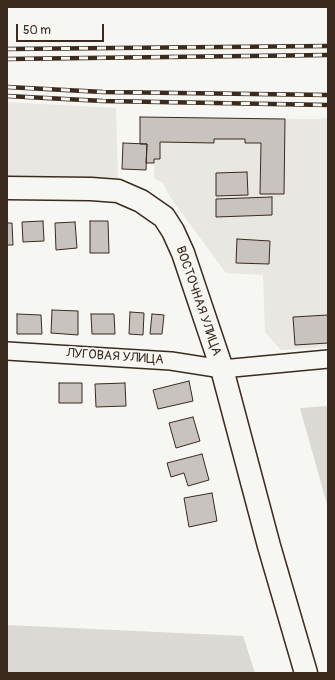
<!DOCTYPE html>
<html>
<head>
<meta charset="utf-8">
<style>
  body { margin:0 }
  #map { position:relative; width:335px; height:680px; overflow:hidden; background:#f6f6f2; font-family:Pangolin,sans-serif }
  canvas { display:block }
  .frame { position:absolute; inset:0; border:8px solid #3b2a1e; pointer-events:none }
  .scale { position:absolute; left:16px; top:24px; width:88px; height:18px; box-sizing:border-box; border:2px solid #3b2a1e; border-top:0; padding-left:5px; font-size:12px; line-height:14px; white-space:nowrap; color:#3b2a1e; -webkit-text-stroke:3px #f6f6f2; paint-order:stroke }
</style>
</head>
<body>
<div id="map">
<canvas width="335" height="680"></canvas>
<div class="frame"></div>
<div class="scale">50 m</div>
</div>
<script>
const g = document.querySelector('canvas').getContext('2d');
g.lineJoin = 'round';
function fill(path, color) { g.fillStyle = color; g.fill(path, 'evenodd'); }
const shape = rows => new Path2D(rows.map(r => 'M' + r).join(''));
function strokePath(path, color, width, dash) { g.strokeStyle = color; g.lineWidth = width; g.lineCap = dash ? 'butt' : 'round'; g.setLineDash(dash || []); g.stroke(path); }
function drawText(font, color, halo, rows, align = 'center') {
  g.font = font + ' Pangolin,sans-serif'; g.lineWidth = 3.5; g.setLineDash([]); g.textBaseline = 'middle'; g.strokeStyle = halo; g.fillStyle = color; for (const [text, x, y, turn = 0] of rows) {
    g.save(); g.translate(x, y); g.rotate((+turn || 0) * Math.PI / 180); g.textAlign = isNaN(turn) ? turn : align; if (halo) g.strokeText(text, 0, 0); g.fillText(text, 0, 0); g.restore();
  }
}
fill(shape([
  [7,102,116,108,118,178,7,176],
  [140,117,314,119,328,118,328,347,281,350,265,332,263,275,226,273,170,197,163,183,154,178,154,163,146,163,140,144]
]), '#e8e7e2');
fill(shape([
  [328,406,328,508,300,408],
  [7,625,243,636,255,673,7,673]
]), '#dad9d3');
const building = shape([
  [140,117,285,119,284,194,260,194,261,143,245,143,245,139,214,139,214,143,160,142,160,159,154,159,154,163,146,163,147,144,140,144,140,117],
  [123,143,147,144,146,170,122,169,123,143],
  [247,172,248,195,216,196,216,173,247,172],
  [272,197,272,215,216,217,216,199,272,197],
  [43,221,44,241,23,242,22,222,43,221],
  [90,221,108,221,109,253,90,253,90,221],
  [75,222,77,248,56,250,55,223,75,222],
  [7,223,12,223,13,245,7,245,7,223],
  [237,239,270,241,269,264,236,263,237,239],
  [52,310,78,311,78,335,51,333,52,310],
  [130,312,144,313,143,335,129,334,130,312],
  [17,314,41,315,42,334,17,334,17,314],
  [91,314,114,314,115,334,92,334,91,314],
  [152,314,164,315,162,334,150,334,152,314],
  [328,315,328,343,295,345,293,317,328,315],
  [189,381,193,401,158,409,153,390,189,381],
  [59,383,82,383,82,403,59,403,59,383],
  [125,383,126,406,96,407,95,384,125,383],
  [193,417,200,441,176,448,169,423,193,417],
  [202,454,209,480,188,486,184,473,171,477,167,463,202,454],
  [212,493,217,521,189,527,184,498,212,493]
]);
fill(building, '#c8c3be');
strokePath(building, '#3b2a1e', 1);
const minor = shape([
  [7,351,171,361,222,369,328,359]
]);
const major = shape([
  [7,188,91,189,118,191,141,201,164,217,173,231,183,253,222,369,269,546,306,673]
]);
strokePath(minor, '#3b2a1e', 20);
strokePath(major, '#3b2a1e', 25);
strokePath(minor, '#f6f6f2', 17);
strokePath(major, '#f6f6f2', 22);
const rail = shape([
  [7,49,328,46],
  [7,59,328,55],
  [7,87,103,92,328,95],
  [7,96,103,101,328,105]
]);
strokePath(rail, '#3b2a1e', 4.5);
strokePath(rail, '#f6f6f2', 3, [9]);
drawText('13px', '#3b2a1e', '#f6f6f2', [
  ["ВОСТОЧНАЯ УЛИЦА",198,301,71],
  ["ЛУГОВАЯ УЛИЦА",115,357,4]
]);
</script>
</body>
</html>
